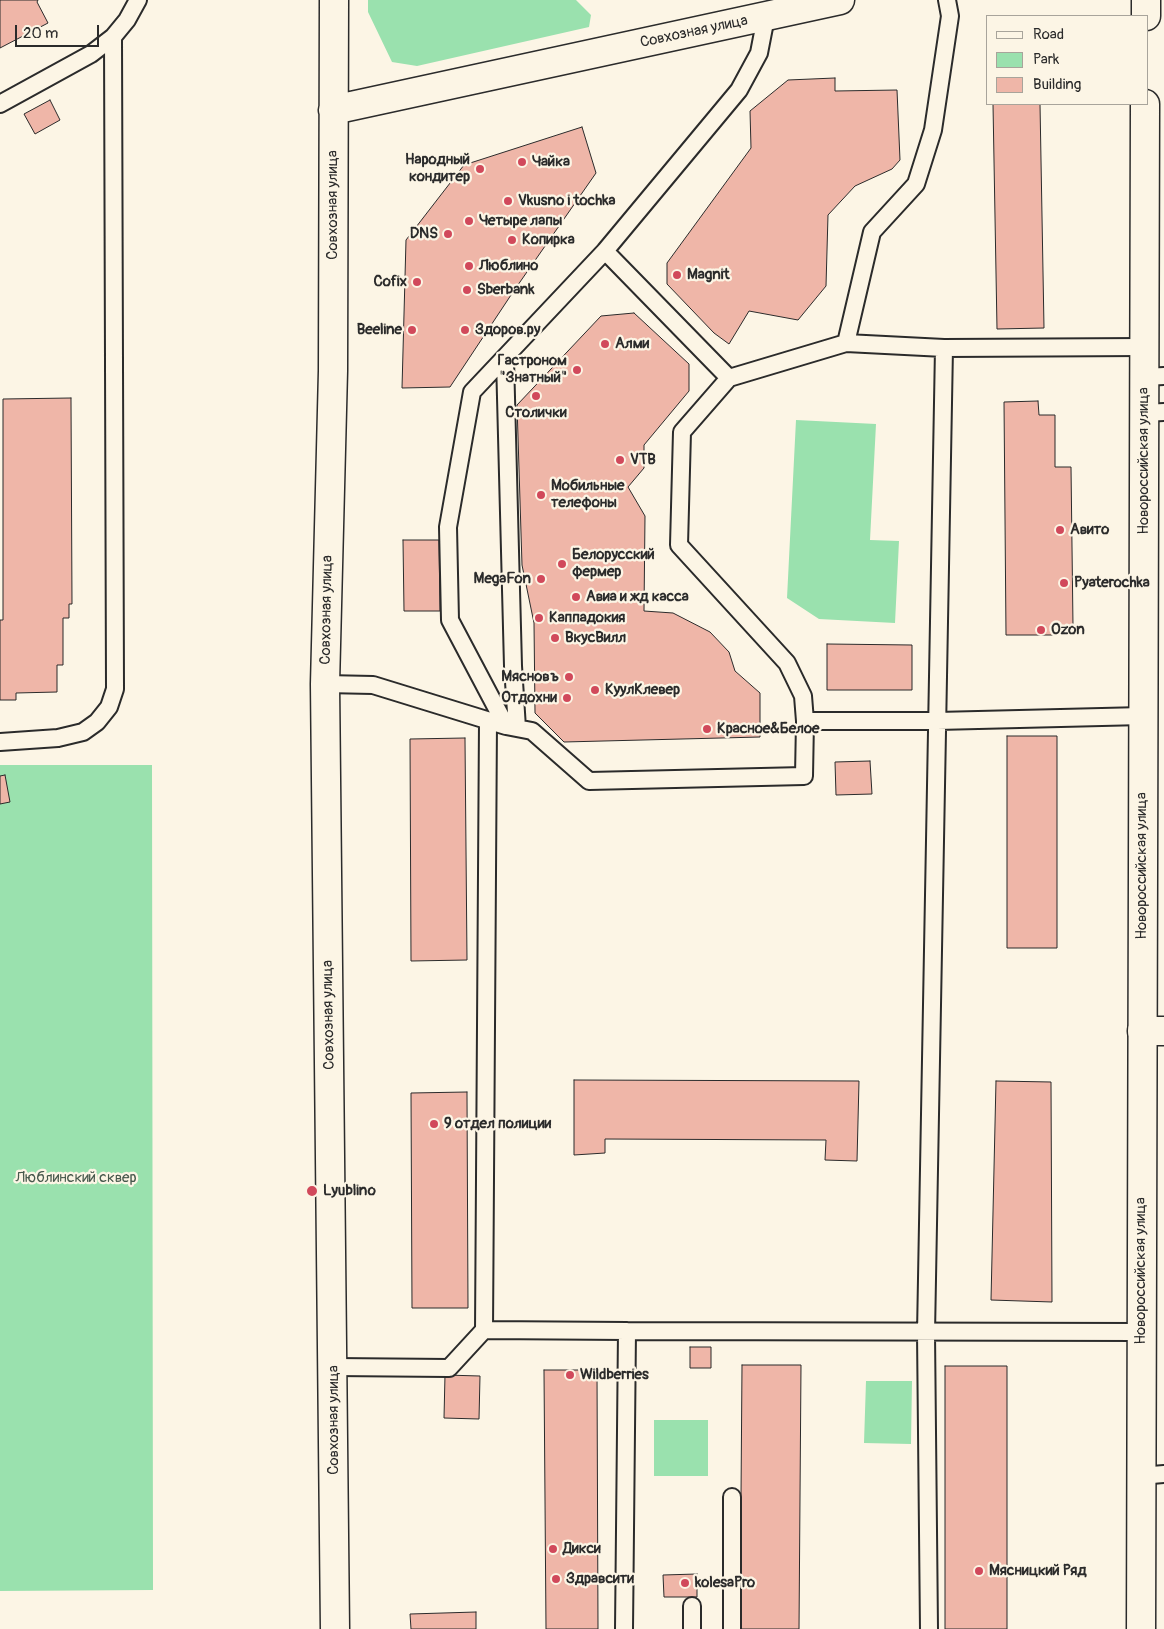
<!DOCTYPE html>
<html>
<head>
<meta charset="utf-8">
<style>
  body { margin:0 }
  #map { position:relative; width:1164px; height:1629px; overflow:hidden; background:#fcf5e5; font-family:Pangolin,sans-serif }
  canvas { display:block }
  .legend { position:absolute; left:986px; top:15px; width:162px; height:90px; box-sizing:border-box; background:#fcf5e5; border:1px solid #a8a49b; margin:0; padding:6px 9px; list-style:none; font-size:15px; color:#2b2b2b }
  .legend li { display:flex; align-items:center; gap:10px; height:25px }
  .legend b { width:25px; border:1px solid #a8a49b }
  .scale { position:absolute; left:15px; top:25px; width:84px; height:22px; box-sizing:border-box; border:2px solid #2b2b2b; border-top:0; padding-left:6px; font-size:15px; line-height:18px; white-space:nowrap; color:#2b2b2b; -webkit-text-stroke:4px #fcf5e5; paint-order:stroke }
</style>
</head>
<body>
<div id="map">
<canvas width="1164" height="1629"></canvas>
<ul class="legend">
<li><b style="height:6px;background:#fcf5e5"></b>Road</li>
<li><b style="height:14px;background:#9ae1ae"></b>Park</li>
<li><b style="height:14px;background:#efb6a8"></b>Building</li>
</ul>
<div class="scale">20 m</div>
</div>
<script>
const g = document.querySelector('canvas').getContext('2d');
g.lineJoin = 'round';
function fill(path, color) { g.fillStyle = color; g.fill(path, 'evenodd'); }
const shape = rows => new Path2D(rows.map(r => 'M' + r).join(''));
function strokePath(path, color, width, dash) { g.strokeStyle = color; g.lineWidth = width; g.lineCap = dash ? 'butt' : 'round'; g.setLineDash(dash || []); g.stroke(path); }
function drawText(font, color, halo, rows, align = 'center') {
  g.font = font + ' Pangolin,sans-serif'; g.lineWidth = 4.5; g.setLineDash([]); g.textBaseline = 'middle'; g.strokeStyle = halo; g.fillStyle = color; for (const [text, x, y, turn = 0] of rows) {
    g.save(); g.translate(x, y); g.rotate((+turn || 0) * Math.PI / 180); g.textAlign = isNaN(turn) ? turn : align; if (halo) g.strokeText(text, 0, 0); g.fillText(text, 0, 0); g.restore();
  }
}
fill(shape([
  [368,0,576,0,591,15,589,27,417,66,392,62,368,12],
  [796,420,876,424,870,540,899,541,895,623,819,619,787,598],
  [0,765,152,765,153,1590,0,1591],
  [866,1381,912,1381,911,1444,864,1443],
  [654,1420,708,1420,708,1476,654,1476]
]), '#9ae1ae');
const building = shape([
  [0,0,38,0,37,2,48,23,0,48,0,0],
  [835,78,835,91,897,90,900,160,892,169,855,186,828,215,826,286,798,320,749,311,729,344,714,333,667,284,667,263,751,148,750,111,788,80,835,78],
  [50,100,60,120,35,134,24,114,50,100],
  [993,104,1040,104,1044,328,997,329,993,104],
  [582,127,596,173,513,292,450,387,402,388,406,240,464,165,582,127],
  [634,313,689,364,689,391,644,445,644,468,628,487,645,516,644,611,673,613,710,632,729,652,735,671,760,693,760,737,564,742,535,713,534,623,522,565,517,405,601,316,634,313],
  [71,398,72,604,69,604,69,618,63,618,63,665,57,665,57,692,16,693,16,700,0,700,0,620,3,620,3,399,71,398],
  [1038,401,1039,415,1055,415,1055,467,1071,467,1073,626,1057,626,1057,635,1006,635,1004,402,1038,401],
  [403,540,439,540,440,611,404,611,403,540],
  [827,644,912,645,912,690,827,690,827,644],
  [1007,736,1057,736,1057,948,1007,948,1007,736],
  [465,738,467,960,411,961,410,739,465,738],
  [870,761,872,794,836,795,835,762,870,761],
  [5,775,10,802,0,804,0,776,5,775],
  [574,1080,859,1081,857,1161,825,1160,826,1140,605,1139,605,1153,574,1155,574,1080],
  [996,1081,1051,1082,1052,1302,991,1300,996,1081],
  [467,1092,468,1308,412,1308,411,1093,467,1092],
  [690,1347,711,1347,711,1368,690,1368,690,1347],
  [742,1365,801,1365,799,1629,740,1629,742,1365],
  [945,1366,1007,1366,1007,1629,945,1629,945,1366],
  [544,1370,597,1370,598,1629,546,1629,544,1370],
  [445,1375,480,1376,479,1419,444,1418,445,1375],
  [697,1574,697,1597,664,1597,663,1575,697,1574],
  [476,1612,476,1629,411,1629,410,1614,476,1612]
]);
fill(building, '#efb6a8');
strokePath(building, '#2b2b2b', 1);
const lane = shape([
  [0,104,91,54,113,37,127,20,138,0],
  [605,251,729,378],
  [846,343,729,378,682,432,679,545,787,663,803,696,805,721,937,721,1143,716],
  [944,348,1144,347],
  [505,359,513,666,517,728],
  [1145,377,1164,376],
  [1144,413,1164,412],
  [325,684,373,685,506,726,450,620,448,527,472,392,605,251,739,90,759,53,766,17],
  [506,726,532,731,589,781,804,776,805,721],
  [0,742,58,738,83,732,97,722,109,707,115,689,113,37],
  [484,1330,488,721],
  [627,1331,1141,1332],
  [334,1367,449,1368,484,1330,627,1331,624,1629],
  [1140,1476,1164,1474],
  [732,1497,732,1629],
  [692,1606,692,1629],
  [929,1629,926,1333,944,348,846,343,872,232,916,184,933,130,950,16,947,0]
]);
const street = shape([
  [1142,1031,1164,1031]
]);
const secondary = shape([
  [334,0,333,371,325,684,335,1629],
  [1146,16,1146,0],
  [333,110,840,0],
  [1141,1629,1145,104]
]);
strokePath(lane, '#2b2b2b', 20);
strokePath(street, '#2b2b2b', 31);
strokePath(secondary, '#2b2b2b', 31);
strokePath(lane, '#fcf5e5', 16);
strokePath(street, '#fcf5e5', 28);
strokePath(secondary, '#fcf5e5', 28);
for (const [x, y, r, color] of [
  [522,162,5,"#d1495b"],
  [480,169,5,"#d1495b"],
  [508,201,5,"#d1495b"],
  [469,221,5,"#d1495b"],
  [448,234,5,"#d1495b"],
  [512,240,5,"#d1495b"],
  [469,266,5,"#d1495b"],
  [677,275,5,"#d1495b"],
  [417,282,5,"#d1495b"],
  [467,290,5,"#d1495b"],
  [412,330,5,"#d1495b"],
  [465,330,5,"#d1495b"],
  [605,344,5,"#d1495b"],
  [577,370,5,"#d1495b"],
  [536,396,5,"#d1495b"],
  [620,460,5,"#d1495b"],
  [541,495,5,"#d1495b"],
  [1060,530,5,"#d1495b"],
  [562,564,5,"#d1495b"],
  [541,579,5,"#d1495b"],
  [1064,583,5,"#d1495b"],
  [576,597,5,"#d1495b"],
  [539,618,5,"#d1495b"],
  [1041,630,5,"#d1495b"],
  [555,638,5,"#d1495b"],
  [569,677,5,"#d1495b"],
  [595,690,5,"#d1495b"],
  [567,698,5,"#d1495b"],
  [707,729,5,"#d1495b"],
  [434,1124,5,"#d1495b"],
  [312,1191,6,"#d1495b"],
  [570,1375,5,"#d1495b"],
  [553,1549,5,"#d1495b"],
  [979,1571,5,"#d1495b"],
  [556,1579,5,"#d1495b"],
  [685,1583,5,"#d1495b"]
]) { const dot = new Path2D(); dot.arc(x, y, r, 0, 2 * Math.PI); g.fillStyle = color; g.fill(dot); strokePath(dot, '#fcf5e5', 2); }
drawText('15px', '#2b2b2b', '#fcf5e5', [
  ["Совхозная улица",694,32,-12],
  ["Совхозная улица",333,205,-90],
  ["Новороссийская улица",1144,461,-90],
  ["Совхозная улица",327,610,-89],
  ["Новороссийская улица",1142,866,-90],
  ["Совхозная улица",329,1015,-91],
  ["Новороссийская улица",1141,1271,-90],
  ["Совхозная улица",334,1420,-90]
]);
drawText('bold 15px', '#2b2b2b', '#fcf5e5', [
  ["Народный",470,160,"right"],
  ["кондитер",470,177,"right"],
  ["Чайка",532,162],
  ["Vkusno i tochka",518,201],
  ["Четыре лапы",479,221],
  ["DNS",438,234,"right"],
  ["Копирка",522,240],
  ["Люблино",479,266],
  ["Magnit",687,275],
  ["Cofix",407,282,"right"],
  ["Sberbank",477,290],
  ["Beeline",402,330,"right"],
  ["Здоров.ру",475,330],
  ["Алми",615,344],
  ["Гастроном",567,361,"right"],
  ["\"Знатный\"",567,378,"right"],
  ["Столички",536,413,"center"],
  ["VTB",630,460],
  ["Мобильные",551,486],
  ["телефоны",551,503],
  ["Авито",1070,530],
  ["Белорусский",572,555],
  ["фермер",572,572],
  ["MegaFon",531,579,"right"],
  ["Pyaterochka",1074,583],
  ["Авиа и жд касса",586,597],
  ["Каппадокия",549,618],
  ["Ozon",1051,630],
  ["ВкусВилл",565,638],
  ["Мясновъ",559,677,"right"],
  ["КуулКлевер",605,690],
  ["Отдохни",557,698,"right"],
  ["Красное&Белое",717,729],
  ["9 отдел полиции",444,1124],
  ["Lyublino",323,1191],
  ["Wildberries",580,1375],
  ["Дикси",563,1549],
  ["Мясницкий Ряд",989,1571],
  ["Здравсити",566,1579],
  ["kolesaPro",695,1583]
], 'left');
drawText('15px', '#47584c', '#fcf5e5', [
  ["Люблинский сквер",76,1178]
]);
</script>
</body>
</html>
